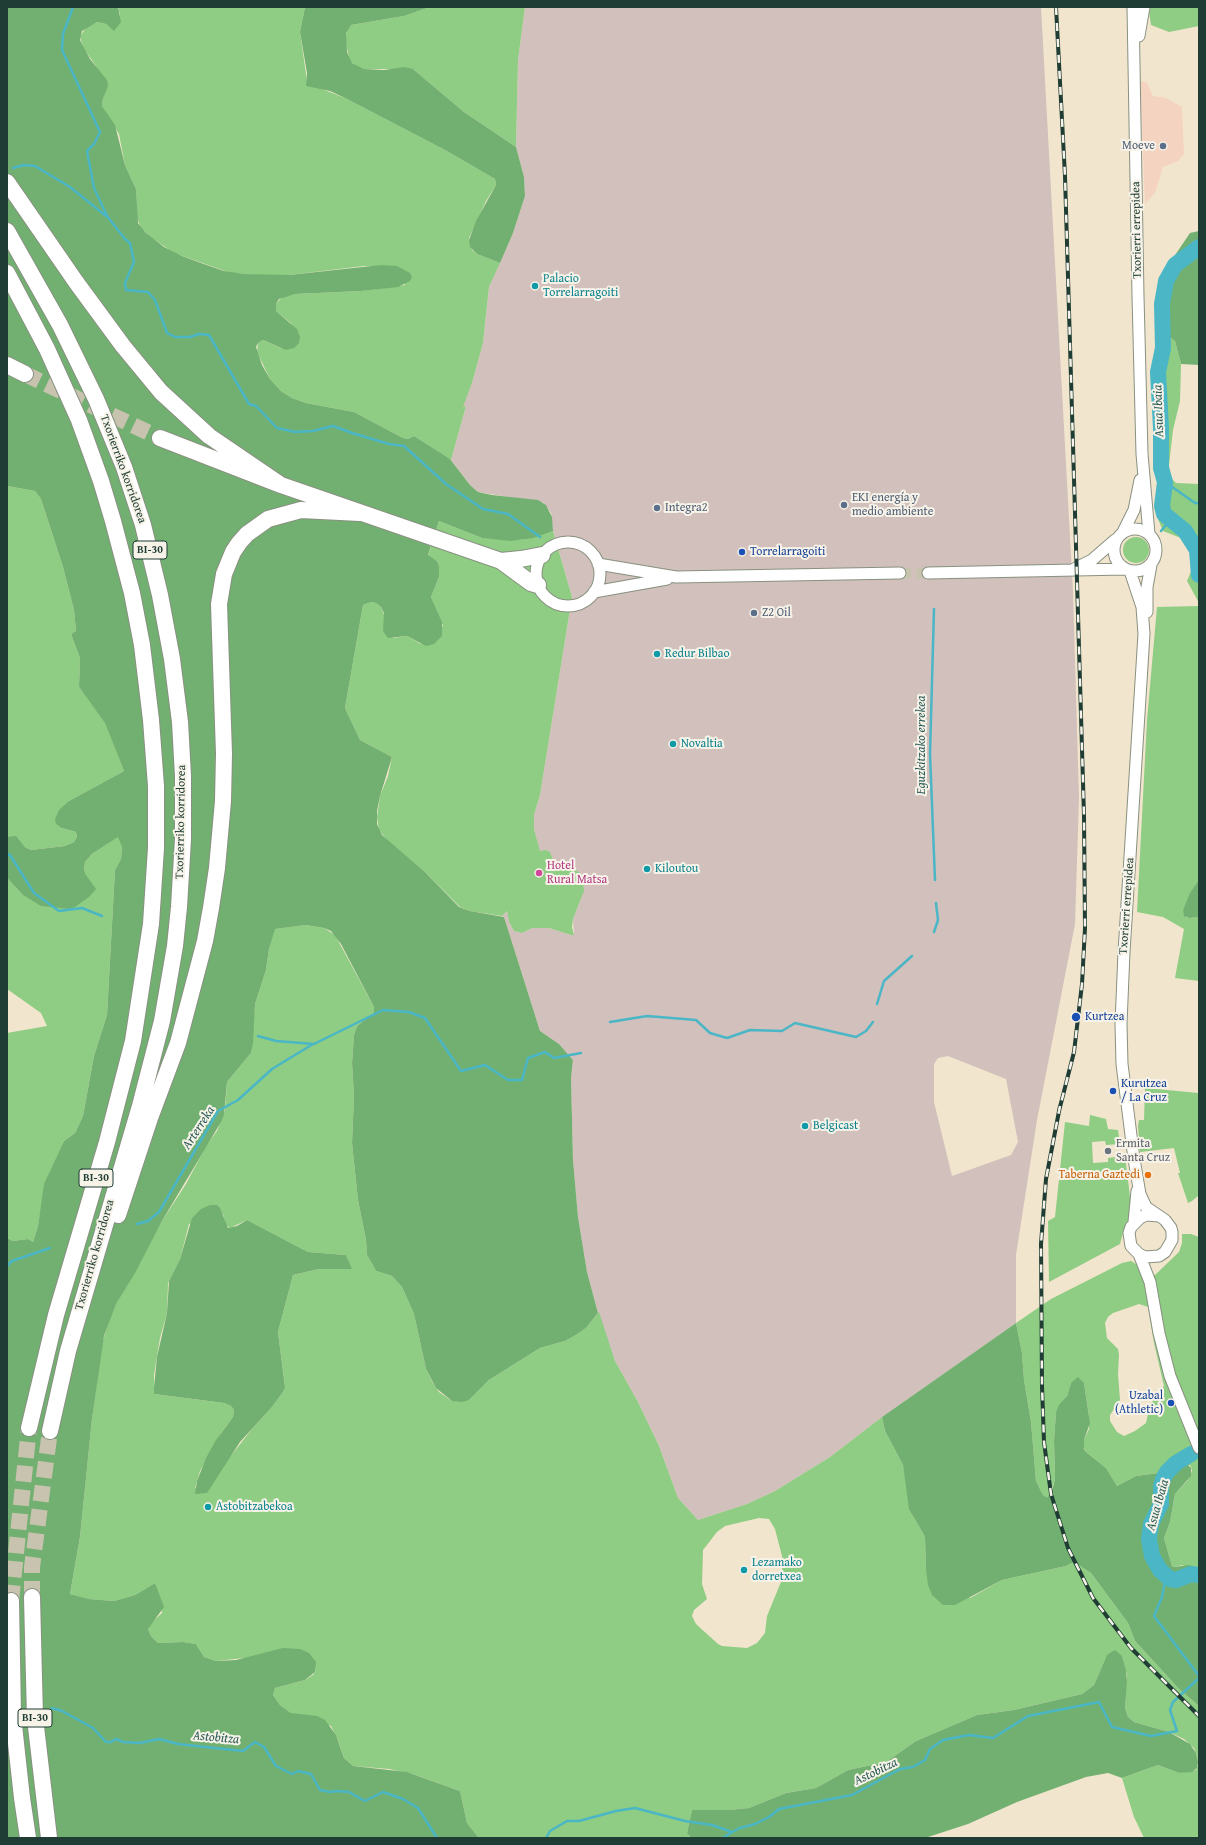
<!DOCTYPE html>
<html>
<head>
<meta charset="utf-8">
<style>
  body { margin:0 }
  #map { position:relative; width:1206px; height:1845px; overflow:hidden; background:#f2e5cd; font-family:"Gentium Book Plus",serif }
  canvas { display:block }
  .frame { position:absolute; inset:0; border:8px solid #1f3d34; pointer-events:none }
</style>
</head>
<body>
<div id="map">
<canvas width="1206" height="1845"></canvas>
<div class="frame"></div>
</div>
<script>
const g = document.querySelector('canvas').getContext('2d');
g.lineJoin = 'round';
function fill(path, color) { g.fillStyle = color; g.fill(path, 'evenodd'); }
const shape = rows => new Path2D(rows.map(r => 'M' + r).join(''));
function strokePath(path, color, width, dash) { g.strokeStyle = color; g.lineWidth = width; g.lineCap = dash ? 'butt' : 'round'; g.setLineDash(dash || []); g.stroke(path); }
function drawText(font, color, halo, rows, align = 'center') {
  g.font = font + ' "Gentium Book Plus",serif'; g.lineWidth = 4; g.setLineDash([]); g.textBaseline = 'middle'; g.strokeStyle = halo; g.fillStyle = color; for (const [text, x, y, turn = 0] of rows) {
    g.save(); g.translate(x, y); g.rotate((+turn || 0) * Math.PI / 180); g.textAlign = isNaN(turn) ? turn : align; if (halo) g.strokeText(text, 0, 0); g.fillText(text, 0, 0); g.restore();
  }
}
fill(shape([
  [1140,81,1147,83,1153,96,1166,98,1182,107,1184,154,1178,161,1163,167,1155,193,1145,204]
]), '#f5d3c1');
fill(shape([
  [525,7,1041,7,1073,592,1079,798,1075,924,1037,1120,1016,1255,1016,1323,882,1417,830,1457,775,1491,747,1504,698,1520,678,1498,659,1446,638,1402,615,1361,598,1313,587,1272,578,1217,573,1160,571,1078,573,1060,559,1044,540,1031,504,917,502,916,507,911,509,922,514,931,522,933,532,928,549,928,571,935,574,934,573,919,582,896,584,885,579,872,571,868,556,867,550,852,546,850,540,852,534,829,534,815,540,795,572,597,553,531,551,513,544,503,478,492,470,485,451,460,466,406,462,408,472,383,483,343,489,287,513,233,525,196,524,177,516,147,518,60],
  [948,1056,1006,1079,1018,1142,1011,1155,952,1176,934,1102,934,1064,938,1058]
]), '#d1c0bc');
fill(shape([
  [118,7,305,7,300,32,307,81,322,89,345,98,445,150,495,179,496,185,486,201,469,238,472,250,477,254,500,263,489,287,483,343,472,383,463,407,466,406,451,460,414,436,408,439,403,438,354,412,306,403,292,398,281,391,270,379,257,352,258,343,263,340,281,348,292,324,276,311,276,304,282,297,295,294,361,291,405,285,397,266,364,266,289,275,257,275,231,273,174,253,152,238,141,228,137,218,136,189,125,165,119,134,102,106,103,99,106,90,96,66,84,49,80,37,86,27,97,22,106,24,114,30,120,15],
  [430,7,525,7,518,60,516,147,464,112,413,69,364,69,356,66,350,61,345,40,347,30,351,25,404,16],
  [1151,7,1199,7,1199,26,1169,32,1151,25,1149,12],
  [1158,329,1175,341,1181,364,1180,401,1173,430,1169,465,1170,477,1176,483,1199,484,1199,603,1187,581,1194,564,1194,551,1186,540,1163,531,1158,519,1161,499,1156,445,1157,408,1155,366],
  [7,486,35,491,41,499,63,567,74,610,76,631,71,634,80,658,79,687,105,722,124,771,69,801,62,828,76,832,77,837,74,842,65,846,31,850,25,847,16,837,7,837],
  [439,521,482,538,520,540,553,531,572,597,540,795,534,815,534,829,540,851,546,850,550,852,556,867,571,868,579,872,583,877,584,891,573,919,572,927,574,935,571,935,549,928,532,928,522,933,514,931,509,922,507,911,502,916,470,911,460,907,425,872,387,840,379,830,377,817,380,796,388,776,392,757,360,740,345,708,363,605,371,602,376,603,381,607,393,638,407,636,421,644,443,626,431,597,439,577,439,566,437,561,428,556],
  '1123 550a13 13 0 1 1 26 0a13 13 0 1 1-26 0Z',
  [1199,606,1199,880,1183,910,1187,918,1199,917,1199,981,1175,978,1184,929,1163,917,1137,912,1147,720,1157,607],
  [119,836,122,847,121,859,115,870,107,1015,94,1056,83,1116,75,1133,64,1141,45,1184,38,1226,33,1242,28,1239,13,1241,7,1238,7,1033,47,1026,41,1013,7,989,7,878,23,895,86,875,84,869,85,862,92,854],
  [306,925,324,928,335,935,374,1007,374,1012,371,1015,357,1026,354,1035,352,1063,354,1096,352,1143,358,1200,366,1240,367,1255,376,1271,392,1276,402,1287,414,1314,426,1369,433,1383,439,1392,452,1401,469,1400,489,1380,540,1348,565,1341,576,1335,586,1328,599,1312,615,1361,638,1402,659,1446,678,1498,698,1520,747,1504,775,1491,830,1457,882,1417,885,1431,903,1465,913,1516,925,1537,926,1570,970,1598,1002,1580,1066,1566,1074,1562,1091,1573,1128,1623,1135,1641,1179,1689,1199,1706,1199,1838,1144,1838,1134,1817,1122,1778,1158,1765,1179,1773,1196,1770,1198,1765,1197,1756,1194,1748,1184,1739,1169,1732,1134,1722,1128,1717,1125,1708,1127,1675,1122,1656,1105,1660,1094,1685,1082,1694,1014,1710,977,1715,916,1741,886,1762,848,1770,816,1788,786,1793,749,1808,729,1810,692,1810,687,1833,691,1838,479,1838,467,1823,460,1791,413,1774,389,1769,353,1766,344,1758,338,1740,331,1726,291,1713,280,1705,273,1695,275,1688,305,1680,313,1675,316,1670,244,1658,216,1661,204,1657,196,1644,183,1642,158,1643,151,1636,148,1629,150,1624,162,1613,155,1583,135,1595,114,1601,88,1599,70,1594,80,1537,92,1419,102,1344,112,1311,162,1221,186,1184,206,1146,217,1131,225,1110,227,1082,251,1053,255,1004,266,970,269,949,274,929],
  [223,1214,226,1225,230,1228,247,1220,308,1252,346,1255,351,1269,319,1269,293,1275,278,1332,285,1386,283,1392,272,1407,252,1429,230,1457,195,1488,200,1471,221,1433,233,1417,234,1410,231,1406,224,1403,154,1394,154,1375,160,1338,167,1313,168,1283,180,1259,189,1224],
  [759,1518,769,1519,775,1529,783,1560,781,1582,767,1616,765,1633,757,1643,747,1648,722,1646,718,1644,696,1624,692,1616,694,1610,707,1599,702,1584,703,1550,717,1532,725,1526],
  [1145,1088,1199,1093,1199,1195,1192,1201,1188,1203,1178,1173,1180,1173,1174,1148,1140,1152,1138,1126,1139,1120,1144,1120],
  [1090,1115,1106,1119,1108,1129,1118,1130,1120,1144,1106,1145,1105,1141,1092,1142,1093,1163,1108,1162,1108,1158,1125,1156,1132,1213,1123,1233,1120,1244,1049,1282,1048,1221,1055,1217,1065,1122,1089,1126],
  [1182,1234,1191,1234,1199,1237,1199,1584,1194,1581,1183,1565,1174,1567,1172,1566,1164,1538,1170,1522,1175,1494,1188,1480,1192,1471,1191,1467,1190,1465,1159,1473,1136,1476,1117,1486,1106,1468,1086,1452,1084,1448,1084,1440,1089,1429,1089,1416,1084,1383,1071,1383,1067,1396,1056,1412,1054,1441,1055,1479,1050,1495,1047,1499,1043,1495,1036,1481,1031,1422,1024,1380,1022,1353,1016,1323,1051,1299,1122,1263,1131,1261,1155,1275,1179,1252,1182,1243],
  [1139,1304,1148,1307,1154,1343,1164,1386,1150,1405,1146,1423,1135,1431,1124,1436,1117,1432,1110,1421,1110,1415,1120,1400,1118,1374,1119,1355,1118,1349,1107,1338,1105,1323,1108,1317,1113,1313]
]), '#8ecd83');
fill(shape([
  [7,7,118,7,121,22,114,31,106,24,97,22,82,31,80,40,90,59,107,80,108,86,103,99,102,106,115,125,125,165,136,189,138,223,145,232,164,247,182,256,201,263,224,271,244,274,289,275,381,265,397,266,410,273,412,277,410,281,398,287,361,291,295,294,279,299,276,304,276,311,297,329,300,337,299,343,294,348,286,350,263,340,258,343,256,347,262,365,270,379,281,391,292,398,306,403,354,412,403,438,408,439,414,436,450,459,470,485,478,492,492,495,538,500,546,505,552,517,553,531,533,538,511,541,482,538,439,521,428,555,437,561,439,566,439,577,431,597,442,622,442,636,434,644,426,646,407,636,388,638,383,631,384,613,381,607,376,603,371,602,363,605,345,708,360,740,392,757,380,796,377,811,377,824,382,835,425,872,459,907,470,911,504,917,540,1031,559,1044,573,1060,571,1078,573,1160,578,1217,587,1272,598,1313,586,1328,576,1335,565,1341,540,1348,489,1380,469,1400,462,1402,452,1401,436,1388,426,1369,414,1314,402,1287,392,1276,376,1271,367,1255,366,1240,358,1200,352,1143,354,1096,352,1063,354,1035,357,1026,371,1015,374,1012,374,1007,341,944,331,931,324,928,306,925,275,929,269,949,266,970,255,1004,253,1043,251,1053,227,1082,224,1115,221,1122,162,1221,135,1273,116,1304,104,1336,92,1419,80,1537,70,1594,89,1599,114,1601,135,1595,155,1583,164,1607,148,1629,151,1636,158,1643,183,1642,196,1644,204,1657,216,1661,236,1660,283,1648,300,1649,309,1653,316,1662,315,1672,305,1680,275,1688,273,1695,280,1705,291,1713,317,1716,325,1720,336,1735,344,1758,353,1766,407,1772,460,1791,467,1823,479,1838,7,1838,7,1238,13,1241,28,1239,33,1242,38,1226,44,1184,64,1141,75,1133,83,1116,94,1056,107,1015,115,870,121,859,122,847,118,837,92,854,85,862,84,869,86,875,96,889,89,897,75,907,69,909,41,906,23,895,7,878,7,837,16,836,25,847,31,850,65,846,74,842,77,837,76,832,62,828,56,824,55,819,59,810,69,801,124,771,105,723,79,687,80,658,71,634,76,631,74,610,63,567,41,499,35,491,7,486],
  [305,7,430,7,404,16,351,25,346,33,347,52,352,63,364,69,384,70,404,67,413,69,464,112,516,147,524,177,525,196,513,233,500,263,477,254,470,247,469,240,476,221,496,185,495,179,445,150,345,98,330,91,306,86,307,73,300,32],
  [1199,231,1199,365,1181,364,1175,341,1158,329,1163,313,1160,298,1160,285,1167,267,1190,233],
  [1199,880,1199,917,1189,918,1184,916,1183,910,1190,893],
  [210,1205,217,1205,220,1208,228,1228,237,1226,247,1220,308,1252,346,1255,352,1269,319,1269,293,1275,278,1332,285,1387,283,1392,272,1407,240,1442,207,1493,195,1494,197,1481,206,1458,216,1440,233,1417,234,1410,231,1406,224,1403,154,1394,154,1387,157,1357,167,1313,169,1281,180,1259,192,1218,201,1209],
  [1016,1323,1022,1353,1024,1380,1031,1422,1036,1481,1043,1495,1047,1498,1052,1491,1055,1479,1054,1441,1056,1412,1059,1405,1067,1396,1071,1383,1078,1377,1084,1383,1090,1423,1084,1440,1084,1449,1086,1452,1106,1468,1117,1486,1136,1476,1159,1473,1182,1463,1187,1464,1191,1468,1191,1476,1175,1494,1170,1522,1164,1538,1172,1566,1174,1567,1189,1565,1198,1568,1198,1576,1194,1581,1199,1584,1199,1706,1179,1689,1135,1641,1128,1623,1091,1573,1074,1562,1066,1566,1002,1580,955,1605,943,1605,932,1595,928,1585,926,1570,925,1537,909,1509,903,1465,885,1431,882,1417],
  [1115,1650,1122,1656,1126,1670,1127,1682,1125,1708,1128,1717,1134,1722,1169,1732,1190,1744,1196,1753,1198,1762,1197,1768,1192,1772,1179,1773,1158,1765,1122,1778,1108,1773,1086,1777,1017,1802,968,1824,925,1838,691,1838,687,1833,692,1810,729,1810,749,1808,786,1793,816,1788,848,1770,886,1762,916,1741,977,1715,1014,1710,1082,1694,1094,1685,1107,1655]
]), '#72b071');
strokePath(shape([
  [73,7,63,34,62,50,100,132,94,144,87,151,94,188,107,216,125,239,130,243,134,262,125,283,126,290,148,292,155,300,167,333,175,337,190,337,199,334,209,335,249,404,256,406,277,428,295,432,313,431,333,426,352,433,389,444,404,446,446,484,483,509,508,514,540,537],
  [13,168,24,165,35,166,70,187,106,216],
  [1165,482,1195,503,1199,503],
  [1161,531,1170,520],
  [934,609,930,754,935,880],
  [7,854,10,855,34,893,59,911,82,908,102,916],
  [934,932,938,920,936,903],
  [877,1004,884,981,912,956],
  [610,1022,647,1016,696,1020,710,1033,727,1038,750,1030,782,1031,795,1023,856,1037,866,1031,873,1022],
  [258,1036,276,1041,314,1044,383,1010,409,1012,425,1018,461,1071,485,1065,508,1080,522,1080,528,1058,545,1052,554,1058,581,1053],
  [137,1224,148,1221,159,1212,218,1111,238,1100,272,1069,313,1044],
  [7,1266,12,1261,50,1248],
  [1166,1575,1162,1597,1154,1616,1199,1676],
  [52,1708,62,1711,93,1728,106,1742,111,1742,116,1739,123,1742,140,1743,159,1739,178,1744,243,1751,255,1742,264,1747,276,1766,292,1774,298,1771,311,1774,320,1790,330,1792,337,1791,349,1792,365,1801,383,1792,403,1799,418,1808,437,1838],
  [546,1838,550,1831,567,1821,579,1821,616,1811,635,1808,685,1821,712,1825,732,1832,740,1828,755,1824,769,1817,779,1809,852,1795,900,1769,913,1767,925,1760,930,1749,943,1740,969,1735,993,1738,1028,1716,1099,1702,1112,1727,1151,1736,1177,1731,1170,1710,1173,1702,1199,1678],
  [723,1838,732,1832]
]), '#4ab6c6', 2.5);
strokePath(shape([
  [1199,247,1175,265,1166,281,1162,304,1163,348,1158,372,1161,428,1161,468,1165,482,1162,506,1164,514,1185,531,1197,550,1199,575],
  [1191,1454,1176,1463,1167,1472,1163,1479,1161,1486,1161,1504,1151,1524,1149,1539,1152,1556,1160,1570,1170,1579,1176,1580,1191,1574,1199,1575]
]), '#4ab6c6', 16);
strokePath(shape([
  [900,573,928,573]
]), '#c8c3ae', 11, [11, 5.5]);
strokePath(shape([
  [25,374,160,438],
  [32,1597,32,1567,50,1431],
  [11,1601,29,1428]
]), '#c8c3ae', 16, [16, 8]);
const minor = shape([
  [1133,7,1138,296,1142,454,1149,534],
  [1139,36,1144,7],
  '1114 550a21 21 0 1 1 42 0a21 21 0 1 1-42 0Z',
  [1123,532,1134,510,1140,480],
  '536 574a32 32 0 1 1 64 0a32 32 0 1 1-64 0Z',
  [598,564,676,577,900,573],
  [1074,569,1092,560,1115,540],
  [1130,571,1142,607,1144,634,1124,952,1121,1024,1122,1064,1134,1159,1140,1194,1146,1207,1165,1220,1171,1228,1172,1232,1172,1240,1165,1252,1159,1256,1145,1257,1139,1254,1131,1246,1129,1233,1131,1227,1140,1218,1146,1215,1159,1216],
  [928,573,1125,569],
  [594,592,667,579],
  [1147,612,1147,587,1151,565],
  [1134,1222,1137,1191],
  [1139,1254,1150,1282,1159,1333,1170,1376,1199,1448]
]);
const highway = shape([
  [7,182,76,282,123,346,161,392,209,436,281,485],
  [7,231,60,325,96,399,124,467,143,525,160,595,172,659,180,722,183,776,183,839,179,907,175,946,162,1021,140,1106,68,1351,50,1431],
  [7,273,47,349,79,420,101,481,113,521,132,593,142,645,151,720,156,786,156,848,151,924,133,1041,107,1142,56,1315,29,1428],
  [7,365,25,374],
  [160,438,281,485,501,561,531,583,538,585],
  [501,561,521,559,542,555],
  [118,1215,150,1118,178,1043,205,941,211,908,217,868,223,801,224,754,219,604,224,574,233,552,239,543,247,534,268,519,301,510,360,513],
  [32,1597,35,1718,49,1838],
  [11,1601,13,1716,22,1798,28,1838]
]);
strokePath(minor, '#889180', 13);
strokePath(highway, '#889180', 18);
strokePath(minor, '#fff', 11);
strokePath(highway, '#fff', 16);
const rail = shape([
  [1056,7,1065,176,1084,816,1085,928,1082,984,1074,1052,1059,1111],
  [1060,1106,1046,1179,1041,1244,1042,1386,1044,1442,1051,1494,1068,1548,1093,1598,1131,1648,1199,1716]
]);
strokePath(rail, '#1f3d34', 4);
strokePath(rail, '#f7f3e8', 2.5, [8]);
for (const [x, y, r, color] of [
  [1163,146,4,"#5c6f8a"],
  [535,286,4,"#0f9aa8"],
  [844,505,4,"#5c6f8a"],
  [657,508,4,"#5c6f8a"],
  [742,552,4,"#1a4fb4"],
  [754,613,4,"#5c6f8a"],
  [657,654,4,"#0f9aa8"],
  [673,744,4,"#0f9aa8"],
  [647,869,4,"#0f9aa8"],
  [539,873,4,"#d1479c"],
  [1076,1017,5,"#1a4fb4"],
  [1113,1091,4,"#1a4fb4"],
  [805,1126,4,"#0f9aa8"],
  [1108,1151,4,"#6b7280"],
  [1148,1175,4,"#e8710a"],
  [1171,1403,4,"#1a4fb4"],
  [208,1507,4,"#0f9aa8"],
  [744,1570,4,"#0f9aa8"]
]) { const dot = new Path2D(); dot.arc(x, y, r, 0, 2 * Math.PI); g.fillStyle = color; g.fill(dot); strokePath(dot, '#f7f3e8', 1.5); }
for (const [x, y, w] of [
  [150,550,34],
  [96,1178,34],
  [35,1718,34]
]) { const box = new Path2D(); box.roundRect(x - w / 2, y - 9, w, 18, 3); g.fillStyle = '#f7f3e8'; g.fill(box); strokePath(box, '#1f3d34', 1); }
drawText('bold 11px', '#1f3d34', null, [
  ["BI-30",150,550],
  ["BI-30",96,1178],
  ["BI-30",35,1718]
]);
drawText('12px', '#4e5e75', '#f7f3e8', [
  ["Moeve",1155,146,"right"],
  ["EKI energía y",852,498],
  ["medio ambiente",852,512],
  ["Integra2",665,508],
  ["Z2 Oil",762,613]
], 'left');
drawText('12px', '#1f3d34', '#f7f3e8', [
  ["Txorierri errepidea",1137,230,-91],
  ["Txorierriko korridorea",123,469,70],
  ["Txorierriko korridorea",181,822,-89],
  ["Txorierri errepidea",1127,906,-86],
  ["Txorierriko korridorea",95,1255,-74]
]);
drawText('12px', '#0d838f', '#f7f3e8', [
  ["Palacio",543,279],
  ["Torrelarragoiti",543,293],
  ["Redur Bilbao",665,654],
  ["Novaltia",681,744],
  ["Kiloutou",655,869],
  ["Belgicast",813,1126],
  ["Astobitzabekoa",216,1507],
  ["Lezamako",752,1563],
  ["dorretxea",752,1577]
], 'left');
drawText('12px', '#164399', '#f7f3e8', [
  ["Torrelarragoiti",750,552],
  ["Kurtzea",1085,1017],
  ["Kurutzea",1121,1084],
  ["/ La Cruz",1121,1098],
  ["Uzabal",1163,1396,"right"],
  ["(Athletic)",1163,1410,"right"]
], 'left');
drawText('12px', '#b23c85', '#f7f3e8', [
  ["Hotel",547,866],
  ["Rural Matsa",547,880]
], 'left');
drawText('12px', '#5b616d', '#f7f3e8', [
  ["Ermita",1116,1144],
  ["Santa Cruz",1116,1158]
], 'left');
drawText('12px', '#c56008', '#f7f3e8', [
  ["Taberna Gaztedi",1140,1175]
], 'right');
drawText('italic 13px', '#2a5b58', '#f7f3e8', [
  ["Asua Ibaia",1159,411,-92],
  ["Eguzkitzako errekea",922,745,-90],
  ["Arterreka",199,1128,-57],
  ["Asua Ibaia",1158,1505,-74],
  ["Astobitza",216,1738,5],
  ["Astobitza",876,1772,-26]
]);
</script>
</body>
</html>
